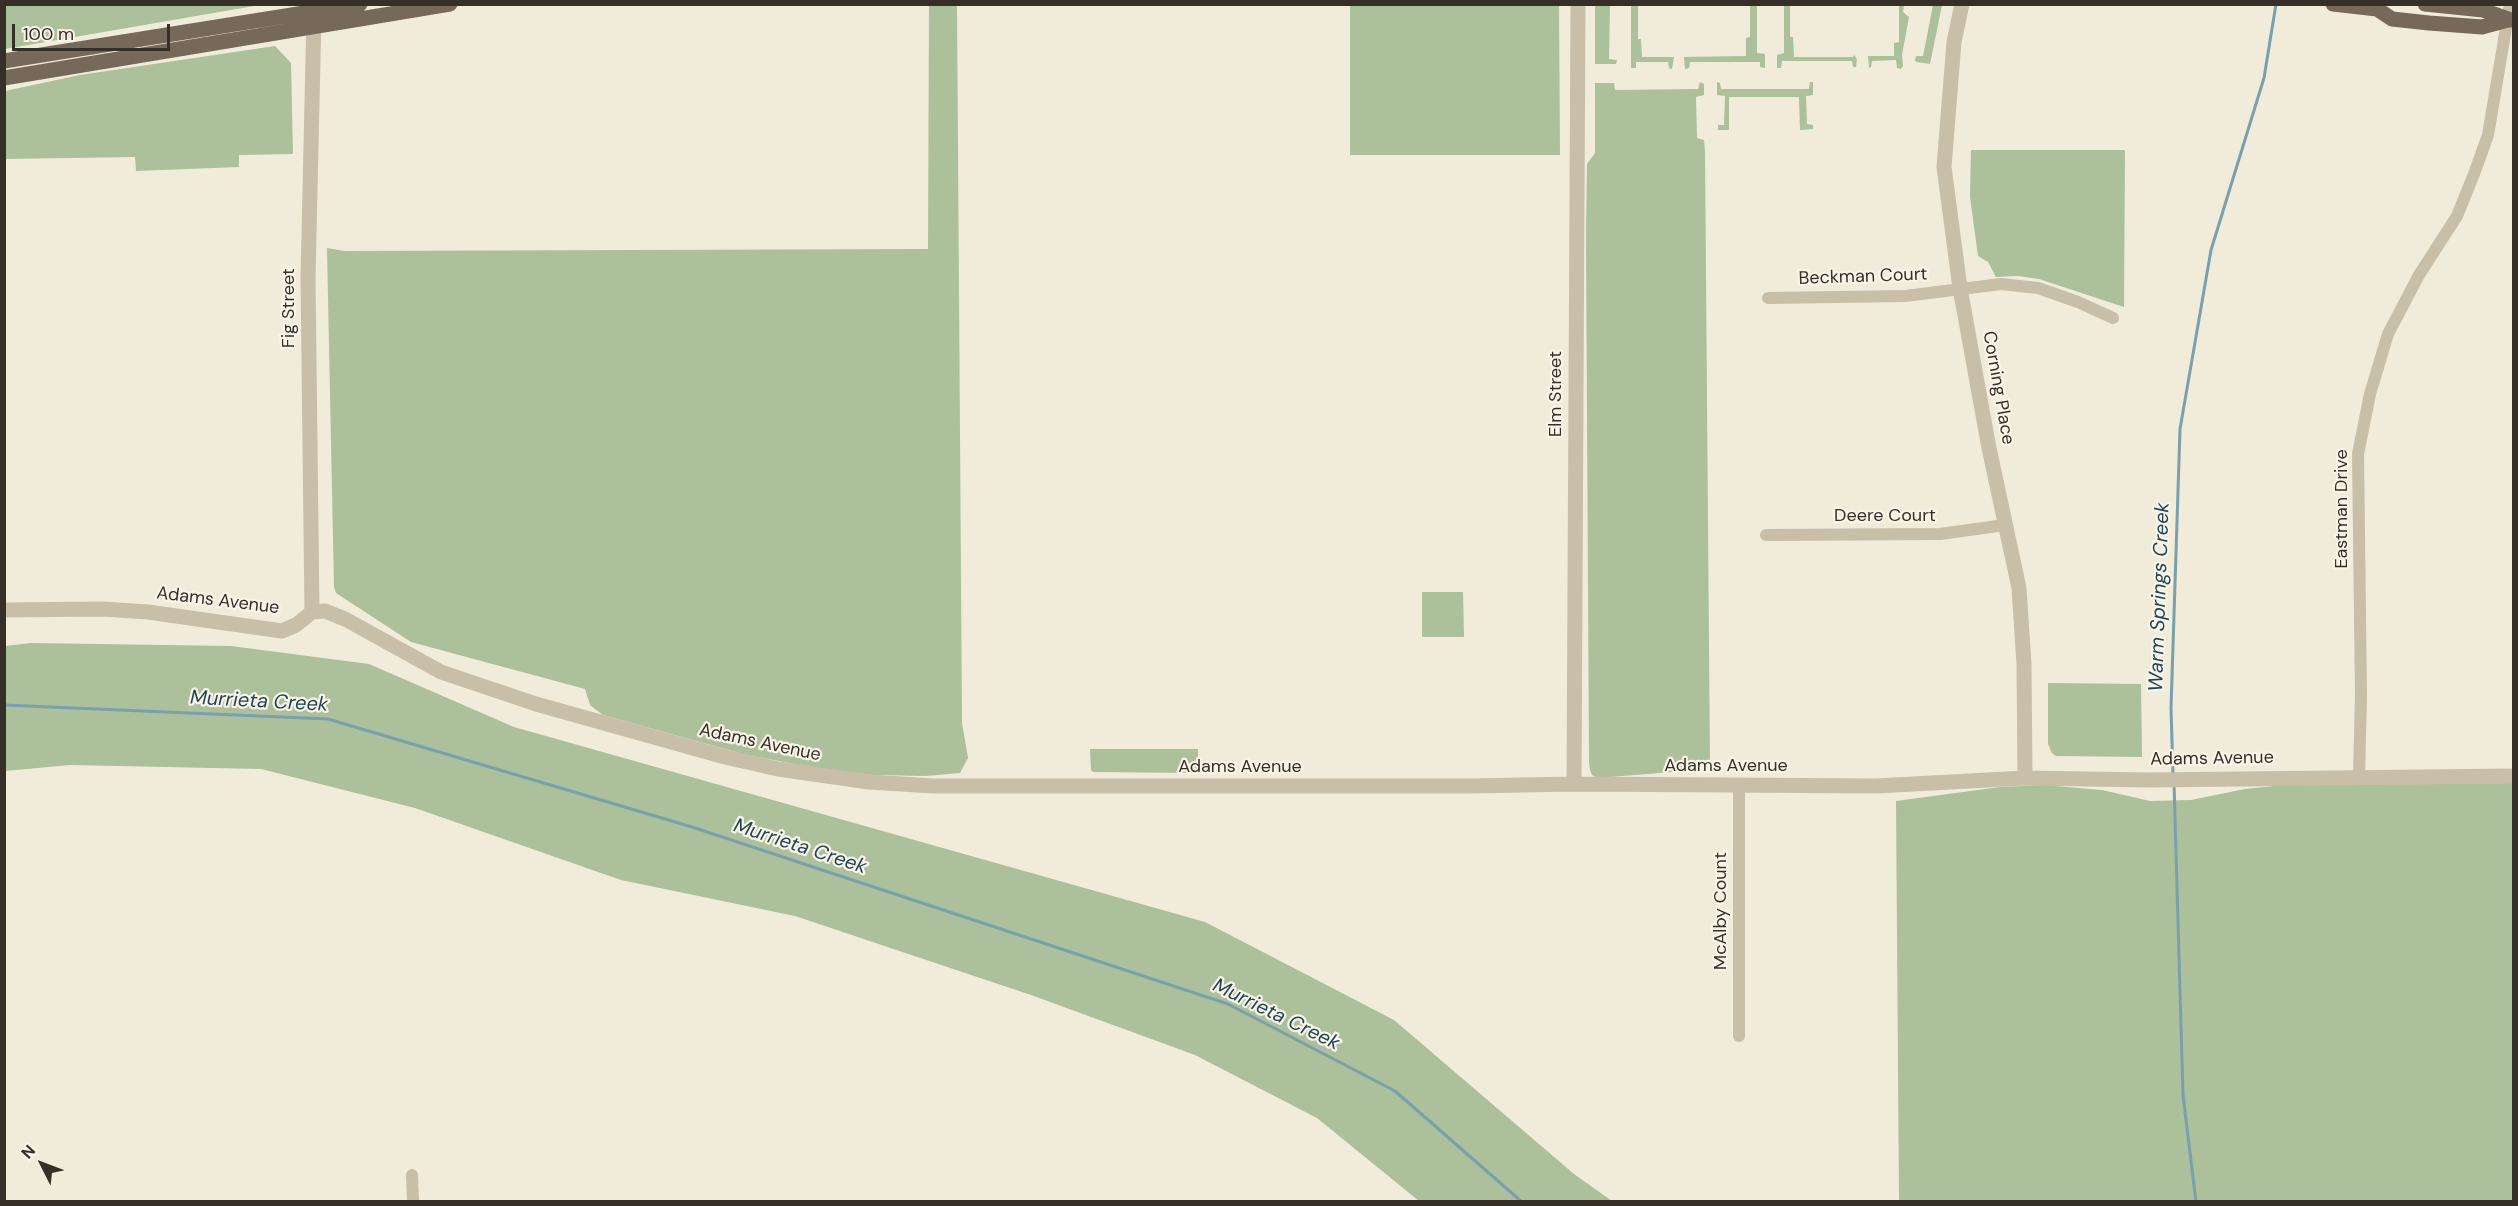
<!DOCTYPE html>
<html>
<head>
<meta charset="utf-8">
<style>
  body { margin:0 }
  #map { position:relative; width:2518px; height:1206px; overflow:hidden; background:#f1ebda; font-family:"DM Sans",sans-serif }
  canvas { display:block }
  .frame { position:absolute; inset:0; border:6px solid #352f27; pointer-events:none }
  .north { position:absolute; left:12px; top:1134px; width:60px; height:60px; -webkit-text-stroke:4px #f9f4e7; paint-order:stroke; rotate:312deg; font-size:16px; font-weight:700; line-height:24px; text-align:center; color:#352f27 }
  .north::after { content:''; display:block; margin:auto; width:21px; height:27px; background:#352f27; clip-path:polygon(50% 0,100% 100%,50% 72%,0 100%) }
  .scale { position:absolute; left:12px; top:24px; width:158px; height:27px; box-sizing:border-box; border:3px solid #352f27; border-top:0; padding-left:8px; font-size:18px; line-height:21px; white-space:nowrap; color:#352f27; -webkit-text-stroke:4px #f9f4e7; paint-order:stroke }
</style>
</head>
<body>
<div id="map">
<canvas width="2518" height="1206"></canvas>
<div class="frame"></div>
<div class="north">N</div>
<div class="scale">100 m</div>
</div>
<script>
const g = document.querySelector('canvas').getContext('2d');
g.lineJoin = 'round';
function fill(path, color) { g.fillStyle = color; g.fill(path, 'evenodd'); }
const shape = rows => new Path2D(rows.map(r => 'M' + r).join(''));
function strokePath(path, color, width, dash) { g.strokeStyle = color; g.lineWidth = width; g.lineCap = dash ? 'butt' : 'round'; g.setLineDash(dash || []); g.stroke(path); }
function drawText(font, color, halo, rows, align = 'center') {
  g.font = font + ' "DM Sans",sans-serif'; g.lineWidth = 4.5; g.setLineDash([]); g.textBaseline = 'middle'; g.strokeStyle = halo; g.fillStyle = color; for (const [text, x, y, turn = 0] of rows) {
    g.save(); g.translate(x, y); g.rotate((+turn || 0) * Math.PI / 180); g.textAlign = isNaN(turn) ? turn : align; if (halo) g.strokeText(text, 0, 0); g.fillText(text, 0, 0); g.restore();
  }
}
fill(shape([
  [5,4,260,4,260,5,5,49],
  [929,5,957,5,962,723,968,758,960,773,926,776,873,775,814,768,743,754,603,715,590,705,585,689,411,642,336,593,334,587,327,248,344,251,928,249],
  [1350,5,1559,5,1560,155,1350,155],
  [1595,5,1610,5,1609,59,1617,60,1616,64,1595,64],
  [1631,5,1638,5,1638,39,1641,39,1642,57,1674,57,1672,69,1669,68,1668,62,1636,62,1636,68,1631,68],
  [1750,5,1757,5,1757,53,1765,54,1765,68,1760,67,1760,62,1690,62,1689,68,1685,69,1684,57,1746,56,1746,38,1750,37],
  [1784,5,1790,5,1790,37,1793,37,1794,57,1853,57,1854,55,1857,59,1856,67,1853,67,1852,61,1782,61,1781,68,1777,68,1777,55,1784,53],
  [1896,5,1904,5,1903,12,1909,17,1902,55,1903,66,1901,69,1897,68,1896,60,1872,61,1871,67,1869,68,1868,56,1894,56,1894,43,1899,42,1899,6],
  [1933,5,1942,5,1930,64,1917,62,1915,61,1916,56,1923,56],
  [275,46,291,63,293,154,239,155,239,167,136,171,135,157,5,159,5,91,80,75],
  [1700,82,1704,84,1704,95,1696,97,1697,138,1704,140,1705,152,1710,769,1598,778,1592,775,1590,770,1589,762,1586,238,1587,164,1595,153,1595,83,1614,83,1615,90,1698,89],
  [1717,82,1720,83,1721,89,1809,89,1810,82,1813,82,1813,95,1806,96,1807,124,1813,125,1813,129,1800,130,1799,97,1729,97,1729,130,1718,130,1718,125,1724,125,1725,96,1717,95],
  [1971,150,2125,150,2124,307,2039,279,2018,276,1996,277,1988,262,1978,256,1970,197],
  [1422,592,1463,592,1464,637,1422,637],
  [31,643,231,646,369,664,514,727,1205,922,1394,1020,1574,1174,1612,1201,1419,1201,1317,1118,1195,1055,1031,995,795,916,621,880,415,808,261,769,70,765,5,771,5,646],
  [2048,683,2141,684,2142,757,2056,756,2052,753,2048,744],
  [1090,749,1198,749,1198,770,1192,773,1093,772,1091,770],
  [2513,783,2513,1201,1899,1201,1896,801,2000,787,2043,785,2102,790,2150,801,2191,800,2245,789,2284,785]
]), '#abc09b');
strokePath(shape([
  [4,705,328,719,692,827,1228,1004,1395,1091,1522,1202],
  [2173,774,2171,708,2180,429,2211,250,2264,78,2276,4],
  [2174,783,2183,1095,2196,1202]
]), '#7aa0ad', 3);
strokePath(shape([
  [1768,298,1905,296,2001,284,2038,288,2078,302,2113,318],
  [1766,535,1940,534,2005,525],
  [2359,777,2361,695,2358,454,2370,394,2388,334,2419,275,2457,216,2474,174,2488,135,2510,4],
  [1739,1036,1739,785],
  [412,1175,413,1202]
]), '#c9bea7', 12);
strokePath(shape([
  [1962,4,1954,42,1944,167,1960,288,1989,448,2019,588,2024,664,2025,778],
  [4,610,102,609,148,612,282,631,296,625,312,612,325,611,345,619,441,672,536,704,725,757,778,769,869,782,933,786,1471,786,1574,784,1876,786,2025,778,2148,780,2514,776],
  [312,612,308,278,314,15],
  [1574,784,1578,4]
]), '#c9bea7', 15);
strokePath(shape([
  [2333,4,2377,9,2392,19,2429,23,2482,27,2508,20],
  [2425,4,2483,10,2511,20],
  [4,61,360,4],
  [4,78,450,4]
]), '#776959', 15);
drawText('18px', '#352f27', '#f9f4e7', [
  ["Beckman Court",1863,277,-2],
  ["Fig Street",289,308,-90],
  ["Corning Place",1998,388,80],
  ["Elm Street",1556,394,-90],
  ["Eastman Drive",2342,509,-90],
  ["Deere Court",1885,516],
  ["Adams Avenue",218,601,7],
  ["Adams Avenue",760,743,12],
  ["Adams Avenue",2212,759,-1],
  ["Adams Avenue",1726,766],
  ["Adams Avenue",1240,767],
  ["McAlby Count",1721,911,-90]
]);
drawText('italic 20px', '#1e4656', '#f9f4e7', [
  ["Warm Springs Creek",2160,597,-88],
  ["Murrieta Creek",259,702,3],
  ["Murrieta Creek",800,847,18],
  ["Murrieta Creek",1276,1015,26]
]);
</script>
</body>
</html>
